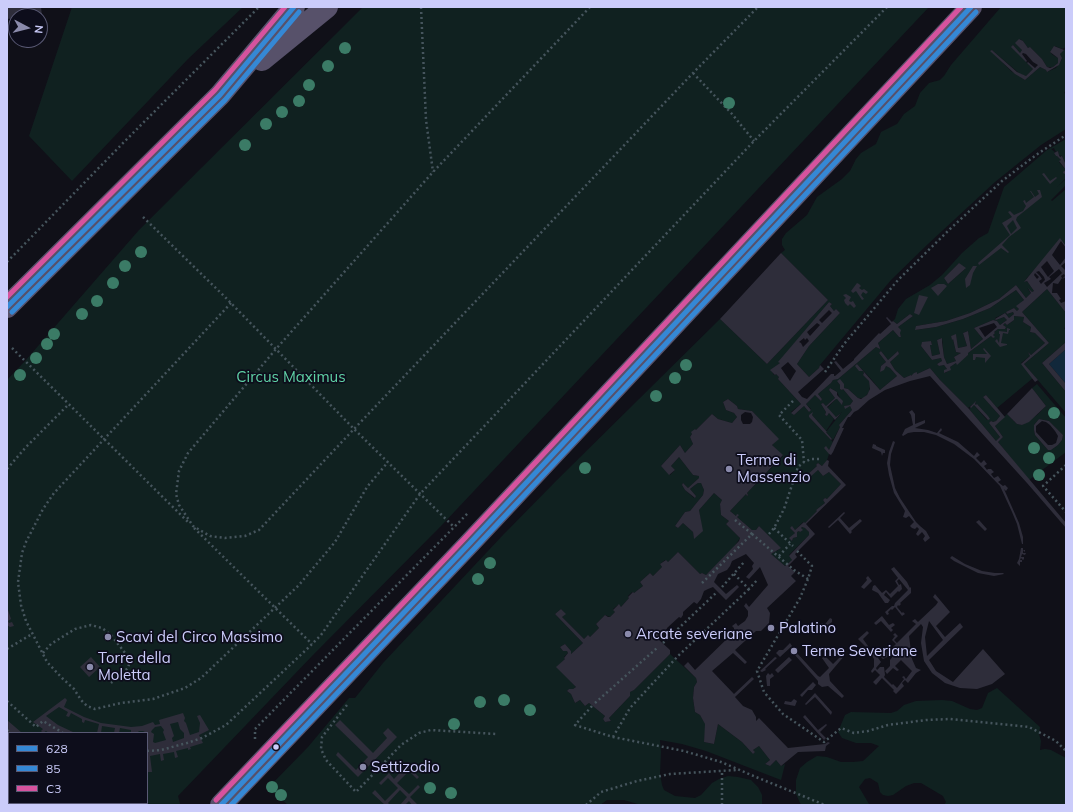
<!DOCTYPE html>
<html>
<head>
<meta charset="utf-8">
<style>
  body { margin:0 }
  #map { position:relative; width:1073px; height:812px; overflow:hidden; background:#101018; font-family:Mulish,sans-serif }
  canvas { display:block }
  .frame { position:absolute; inset:0; border:8px solid #cbccfa; pointer-events:none }
  .legend { position:absolute; left:8px; top:732px; width:140px; height:72px; box-sizing:border-box; background:#0d0d1b; border:1px solid #595974; margin:0; padding:5px 7px; list-style:none; font-size:12px; color:#cbccfa }
  .legend li { display:flex; align-items:center; gap:8px; height:20px }
  .legend b { width:20px; border:1px solid #595974 }
  .north { position:absolute; left:8px; top:8px; width:40px; height:40px; box-sizing:border-box; background:#0d0d1b; border:1px solid #595974; border-radius:50%; rotate:97deg; font-size:11px; font-weight:700; line-height:16px; text-align:center; color:#cbccfa }
  .north::after { content:''; display:block; margin:auto; width:14px; height:18px; background:#8a8aab; clip-path:polygon(50% 0,100% 100%,50% 72%,0 100%) }
</style>
</head>
<body>
<div id="map">
<canvas width="1073" height="812"></canvas>
<div class="frame"></div>
<ul class="legend">
<li><b style="height:5px;background:#3588d5"></b>628</li>
<li><b style="height:5px;background:#3588d5"></b>85</li>
<li><b style="height:5px;background:#d6539e"></b>C3</li>
</ul>
<div class="north">N</div>
</div>
<script>
const g = document.querySelector('canvas').getContext('2d');
g.lineJoin = 'round';
function fill(path, color) { g.fillStyle = color; g.fill(path, 'evenodd'); }
const shape = rows => new Path2D(rows.map(r => 'M' + r).join(''));
function strokePath(path, color, width, dash) { g.strokeStyle = color; g.lineWidth = width; g.lineCap = dash ? 'butt' : 'round'; g.setLineDash(dash || []); g.stroke(path); }
function drawText(font, color, halo, rows, align = 'center') {
  g.font = font + ' Mulish,sans-serif'; g.lineWidth = 3.5; g.setLineDash([]); g.textBaseline = 'middle'; g.strokeStyle = halo; g.fillStyle = color; for (const [text, x, y, turn = 0] of rows) {
    g.save(); g.translate(x, y); g.rotate((+turn || 0) * Math.PI / 180); g.textAlign = isNaN(turn) ? turn : align; if (halo) g.strokeText(text, 0, 0); g.fillText(text, 0, 0); g.restore();
  }
}
fill(shape([
  [72,7,243,7,188,59,72,181,29,136],
  [363,7,929,7,441,526,313,655,178,796,180,804,174,805,97,805,90,803,147,803,147,733,9,733,9,762,7,760,7,380,25,361,139,230],
  [1001,7,1066,7,1066,47,1062,49,1055,46,1050,52,1053,55,1058,58,1058,63,1053,67,1047,67,1042,59,1030,47,1028,48,1023,41,1020,39,1016,43,1022,50,1020,53,1013,45,1012,47,1033,69,1026,76,1020,74,993,51,992,50,991,51,1011,71,1025,80,1040,67,1046,70,1047,72,1056,68,1061,61,1062,58,1060,54,1061,51,1066,49,1066,90,1064,93,1066,94,1066,129,1041,145,995,182,928,244,891,280,820,365,819,368,809,377,797,364,809,346,840,313,836,309,834,311,830,306,832,304,829,302,779,362,780,363,771,370,774,375,776,374,779,377,778,379,801,404,791,412,794,415,804,406,809,412,811,409,806,404,815,395,821,401,822,399,818,394,831,383,833,380,838,379,876,347,880,349,880,348,878,343,893,330,899,337,901,337,898,327,913,316,910,314,897,324,893,321,895,319,898,309,906,299,930,285,942,275,962,253,979,238,988,233,1004,187,1047,150,1066,139,1066,165,1062,156,1059,155,1058,151,1056,152,1054,148,1051,149,1055,152,1054,153,1056,156,1057,156,1061,160,1059,162,1066,170,1066,178,1057,187,1066,179,1066,185,1051,200,1052,201,1066,189,1066,246,1061,240,1026,279,1025,282,1027,281,1034,291,1032,292,1027,288,1031,293,1026,298,1016,285,999,299,970,313,946,321,916,326,916,330,936,327,963,319,990,308,1016,290,1024,300,1017,306,1019,309,1017,311,1014,308,1006,312,1007,314,1013,312,1014,314,1009,318,1005,313,995,318,996,320,1004,317,1007,320,1000,325,997,321,993,320,974,328,983,339,971,349,968,331,963,333,967,346,963,347,958,348,956,335,951,336,952,339,953,339,956,352,961,353,954,357,956,361,947,364,944,357,942,338,937,340,940,354,932,356,930,345,932,344,931,341,922,343,921,346,932,360,941,358,942,361,937,364,939,366,944,365,947,369,944,373,945,373,950,370,950,367,956,363,957,364,968,355,968,353,991,336,993,338,994,337,993,335,995,333,994,332,998,329,1005,329,1006,327,1003,325,1005,323,1007,325,1014,320,1014,316,1024,317,1023,322,1031,327,1030,332,1035,333,1045,343,1031,355,1028,352,1030,356,1021,363,1033,378,997,408,986,395,983,397,1000,416,996,421,993,422,991,421,989,423,1000,437,996,441,969,409,974,405,987,420,989,419,978,405,976,405,975,404,976,402,968,408,940,380,930,368,917,374,917,372,912,375,912,376,911,375,904,378,895,370,890,362,899,354,898,351,888,360,881,351,879,353,886,362,881,366,880,372,886,366,890,368,897,376,880,390,871,379,857,364,856,366,863,371,864,373,863,375,869,381,870,386,869,392,864,398,858,398,848,389,844,388,837,381,840,385,840,389,842,390,843,389,853,401,850,405,845,406,850,406,852,410,839,425,840,427,833,440,826,432,842,412,836,417,827,408,836,399,837,399,842,404,843,404,837,392,830,388,829,390,835,398,826,406,823,403,821,404,826,412,825,415,827,416,829,413,834,419,826,431,812,415,809,415,809,417,833,442,829,450,826,447,829,454,826,463,822,466,818,463,816,465,817,466,807,475,809,477,818,470,823,476,829,472,841,484,827,499,825,498,823,500,825,503,816,510,817,511,805,523,803,522,795,530,792,527,790,528,795,533,790,538,792,541,793,538,797,537,797,532,799,531,800,532,802,530,801,528,802,527,805,528,809,532,809,535,789,555,792,560,785,566,771,554,775,551,777,551,780,548,759,526,756,530,752,530,737,517,738,515,736,516,730,511,746,494,747,496,748,495,747,493,783,456,772,445,778,439,752,411,738,409,737,406,728,399,723,402,726,410,734,413,737,417,732,423,718,419,712,414,696,430,695,429,690,437,693,444,685,453,680,445,661,466,670,475,675,470,671,466,679,457,693,475,699,476,699,478,688,488,683,483,682,485,685,490,694,498,696,496,690,489,695,485,698,483,701,483,704,490,703,495,690,511,685,512,675,526,678,528,683,523,693,532,694,538,702,531,699,510,714,493,722,500,720,504,721,515,729,521,726,524,740,538,734,547,706,575,702,573,700,574,678,552,668,562,665,560,660,564,662,567,653,576,650,573,640,582,643,586,634,593,632,592,628,596,629,598,621,607,618,605,613,609,615,612,610,617,605,615,596,624,599,628,590,637,587,636,584,639,562,617,565,614,561,609,555,614,583,643,571,654,571,651,565,644,560,647,563,651,567,651,568,653,564,657,565,659,557,667,576,687,573,689,569,689,567,691,571,694,575,703,580,700,585,706,589,703,605,716,603,719,605,722,611,721,609,718,630,696,630,692,634,690,670,654,696,678,697,682,694,687,693,698,695,712,700,715,706,725,704,742,714,744,718,724,742,742,753,754,755,752,753,750,759,746,770,760,765,764,770,766,776,760,781,766,785,764,781,780,706,751,682,744,660,740,661,752,660,774,662,785,664,790,675,796,695,798,701,795,712,783,719,779,728,776,738,777,751,780,758,787,762,795,762,805,641,805,624,800,607,800,600,805,288,805,268,788,308,747,349,698,355,698,383,663,502,536,557,480,720,319,767,364,828,300,781,253,785,250,782,245,782,239,786,233,807,215,817,197,842,179,850,171,856,159,861,153,876,144,881,132,897,124,904,114,915,106,920,93,929,83,940,80,944,76,951,65],
  [959,263,965,269,948,284,944,278],
  [1047,289,1066,313,1066,325,1064,329,1066,329,1066,342,1042,363,1066,392,1066,413,1024,364,1049,343,1022,312],
  [1037,384,1066,418,1066,452,1029,480,998,442,1003,437,995,426,1007,414,1017,424,1022,425,1037,415,1046,406,1032,388],
  [1039,419,1049,421,1063,435,1062,440,1058,445,1051,450,1048,450,1035,435,1034,430,1034,425],
  [997,688,1040,727,1039,734,1041,741,1040,750,1045,749,1051,750,1066,758,1066,805,944,805,946,802,943,796,921,783,914,783,906,786,893,795,888,796,883,795,880,792,878,783,870,778,865,779,859,787,869,804,868,805,802,805,800,803,796,794,796,780,800,768,807,762,817,756,827,757,841,762,853,762,863,761,879,746,871,743,856,743,842,738,838,732,845,715,851,712,891,713,897,711,904,705,916,701,942,700,952,701,970,709,977,710,982,708,988,693]
]), '#102120');
fill(shape([
  [1066,349,1066,384,1049,364]
]), '#11283b');
fill(shape([
  [7,7,41,7,42,16,16,16,16,18,7,19],
  [1019,39,1023,41,1028,48,1030,47,1042,59,1047,67,1050,68,1053,67,1058,63,1058,58,1050,52,1054,46,1064,50,1060,54,1062,58,1059,65,1047,72,1046,70,1040,67,1025,80,1015,74,990,51,992,50,993,51,1017,72,1026,76,1033,69,1027,63,1028,62,1035,68,1038,65,1033,62,1026,54,1023,53,1022,54,1027,61,1026,62,1011,47,1013,45,1020,53,1022,50,1015,43],
  [1058,151,1059,155,1060,157,1062,156,1066,165,1066,173,1064,174,1063,172,1066,170,1059,161,1061,160,1057,156,1056,156,1054,153],
  [1044,173,1050,181,1056,177,1057,178,1050,184,1042,174],
  [1037,190,1040,190,1042,197,1017,217,1016,220,1021,228,1009,237,1002,245,1009,252,1008,253,1001,248,979,265,978,263,1010,235,1002,223,1012,217,1008,212,1010,211,1014,215,1023,211,1026,206,1023,201,1025,200,1026,203,1034,197,1030,191,1031,191,1035,197,1039,194],
  [1013,220,1017,228,1011,234,1007,226],
  [1060,238,1066,246,1066,248,1061,241,1052,255,1060,265,1066,257,1066,262,1061,266,1065,270,1066,269,1066,277,1062,279,1065,276,1064,274,1061,276,1062,278,1058,284,1053,283,1052,293,1057,293,1061,299,1059,300,1061,303,1066,301,1066,313,1047,289,1022,312,1049,343,1024,364,1038,380,1035,382,1021,364,1030,356,1028,352,1031,355,1045,343,1035,333,1030,332,1031,327,1023,322,1024,317,1014,316,1014,320,1007,325,1005,323,1003,325,1006,327,1005,329,998,329,994,332,995,333,993,335,995,337,993,338,991,336,968,353,968,355,957,365,956,363,950,367,951,370,944,373,944,370,947,369,944,365,939,366,937,364,942,361,941,358,932,360,921,346,922,342,931,341,932,345,930,345,932,356,940,354,937,340,942,338,942,342,944,357,947,364,956,361,954,357,961,353,956,352,953,339,952,340,951,336,956,334,958,348,963,347,967,346,963,333,968,331,971,349,983,339,974,328,993,320,997,321,1000,325,1007,320,1004,317,996,320,995,319,1005,313,1009,318,1014,314,1013,312,1007,314,1006,312,1014,308,1017,311,1019,309,1016,306,1024,300,1016,290,990,308,963,319,936,327,915,330,916,326,946,321,970,313,999,299,1016,285,1026,298,1031,293,1028,288,1032,292,1034,291,1027,281,1024,282],
  [1047,261,1054,271,1048,277,1041,267],
  [1059,269,1062,273,1047,287,1044,283,1051,279,1049,277],
  [1039,271,1044,277,1045,280,1041,284,1039,281,1042,279,1040,276,1037,279,1034,275,1035,273,1039,277,1040,276,1036,272],
  [994,323,997,327,985,337,979,328],
  [781,253,828,300,767,364,720,319],
  [959,263,966,268,948,284,944,278],
  [973,266,977,266,973,273,970,285,966,288,965,279],
  [857,283,859,284,861,286,859,288,862,290,864,289,868,292,866,294,863,292,861,295,864,299,862,300,856,291,853,293,851,291],
  [938,284,944,284,947,286,938,296,931,288],
  [846,294,851,297,849,301,851,302,853,301,856,306,854,308,850,304,848,306,845,303,844,300,846,298,843,295],
  [919,295,928,297,919,315,914,313],
  [829,302,832,304,830,306,834,311,836,309,840,313,809,346,797,364,809,377,819,368,820,365,824,369,798,392,802,397,807,399,831,374,834,374,834,376,835,376,841,371,834,362,836,361,843,369,854,360,854,359,879,333,880,334,891,324,886,318,887,317,892,322,893,321,897,324,910,314,913,316,898,327,901,330,900,333,901,337,899,337,893,330,878,343,880,348,880,349,876,347,838,379,833,380,831,383,818,394,822,399,821,401,815,395,806,404,811,410,809,412,804,406,794,415,791,413,801,404,778,379,779,377,776,374,775,375,770,370,780,363,778,362],
  [829,310,832,313,822,323,819,320],
  [817,323,820,325,810,336,807,332],
  [804,338,805,340,807,338,809,341,803,347,801,343,799,342],
  [788,362,796,371,790,381,781,368],
  [1007,328,1010,329,1010,330,1009,330,1008,334,1003,333,1001,343,1007,344,1007,345,1000,347,995,341,997,339,999,343,1000,334,999,334,999,331,1007,332],
  [1066,342,1066,349,1049,364,1066,384,1066,392,1042,363],
  [984,348,991,356,985,363,985,358,976,357,975,360,973,360,973,354,987,354,983,349],
  [881,351,888,360,898,351,899,354,890,362,895,370,904,378,911,375,912,376,912,375,914,373,917,372,917,374,930,368,940,380,969,409,996,441,1000,437,989,423,991,421,993,422,996,421,1000,416,983,397,986,395,1005,417,995,426,1003,437,998,442,1066,523,1066,528,1027,483,930,376,910,381,885,390,869,400,858,410,854,412,850,417,848,417,842,428,844,428,833,452,831,455,829,454,824,448,826,446,829,450,840,427,839,425,852,410,850,406,845,409,844,406,850,405,853,401,843,389,842,390,840,389,840,385,837,381,840,379,844,384,844,388,848,389,858,398,861,399,867,395,870,389,869,381,863,375,864,373,863,371,859,371,855,366,857,364,880,390,897,376,890,368,886,366,884,370,880,372,881,366,886,362,879,353],
  [830,388,837,392,837,395,843,401,842,405,837,399,836,399,827,407,836,417,841,413,835,420,829,413,827,416,825,415,826,412,821,404,823,403,826,406,835,398,829,390],
  [1032,388,1046,406,1029,422,1022,425,1017,424,1007,414],
  [728,399,737,406,738,409,752,411,779,439,772,445,783,455,747,493,748,495,747,496,746,494,730,511,736,516,737,514,739,515,737,517,752,530,756,530,759,526,781,548,771,554,785,566,792,560,789,556,809,535,809,532,805,528,802,527,801,528,803,530,800,532,799,531,797,532,797,537,793,538,792,541,789,538,795,533,790,528,792,526,795,530,804,522,805,523,817,511,816,510,825,503,823,500,825,498,827,499,841,484,829,472,823,476,818,470,809,478,807,475,817,466,816,465,818,463,822,466,827,460,829,461,828,466,846,485,806,524,815,534,795,554,797,557,788,566,795,572,791,576,796,581,767,608,770,613,769,623,761,631,756,631,735,650,747,662,745,664,733,653,712,671,734,694,752,677,754,679,735,697,743,706,752,710,756,717,756,721,759,718,788,748,825,744,828,742,830,743,826,746,825,751,798,752,781,766,776,760,770,766,765,764,770,760,759,746,753,750,755,752,753,754,742,742,718,724,714,744,704,742,705,724,700,715,695,712,693,698,694,687,697,682,696,678,684,666,688,662,695,670,734,632,734,628,732,626,736,623,738,626,745,621,748,616,748,611,744,606,746,603,749,607,768,585,760,567,749,579,746,577,753,569,752,566,754,563,746,554,732,561,730,566,727,570,718,574,714,582,726,594,737,585,739,587,726,600,713,587,708,589,704,591,701,599,697,604,694,602,683,612,683,615,681,618,679,617,667,628,666,632,658,639,670,650,670,654,634,690,630,692,630,696,609,718,611,721,605,722,603,719,605,716,589,703,585,706,580,700,575,703,571,694,567,691,569,689,573,689,576,687,556,667,565,659,564,658,568,653,567,651,563,651,560,647,565,644,571,651,571,654,583,643,555,614,561,609,566,614,562,617,584,639,588,635,590,637,599,628,596,624,605,615,608,617,610,617,615,612,613,610,619,604,621,607,629,598,628,597,633,592,634,593,643,586,640,582,650,573,653,576,662,567,660,564,666,560,668,562,678,552,700,574,702,573,706,575,739,541,740,538,726,524,729,521,721,515,720,504,722,500,714,493,699,510,703,531,694,539,693,532,683,523,678,528,675,526,685,512,690,511,703,495,704,490,701,483,698,483,695,485,690,489,696,496,695,498,685,490,682,485,683,483,688,488,699,478,699,476,693,475,679,457,671,466,675,470,669,475,661,466,680,445,685,453,693,444,690,437,692,434,691,432,695,429,696,430,712,414,718,419,732,423,737,417,734,413,726,410,723,402],
  [745,412,751,413,753,417,752,422,750,424,743,424,741,420,741,415],
  [976,401,975,404,976,405,977,404,988,416,990,419,988,420,974,405,971,408,970,407],
  [912,410,915,414,915,424,925,420,925,423,915,428,928,430,937,433,941,428,942,430,939,433,958,442,974,456,977,452,980,455,976,458,981,463,984,460,987,464,984,466,987,470,988,469,991,469,994,472,991,474,994,478,998,476,1001,480,998,482,1003,486,1005,485,1008,488,1006,491,1004,489,1019,523,1023,537,1023,544,1022,544,1017,524,1012,512,1000,486,974,459,954,444,936,435,924,432,914,432,908,433,903,436,902,435,905,429,913,425,911,415,909,412],
  [813,412,812,415,827,432,826,432,832,439,831,440,809,417,809,415],
  [1039,419,1049,421,1063,435,1062,440,1058,445,1051,450,1048,450,1035,435,1034,430,1034,425],
  [1042,421,1046,422,1050,425,1055,431,1058,436,1056,443,1052,445,1048,445,1036,432,1036,426],
  [893,441,895,442,891,454,890,465,895,488,900,498,916,522,920,526,926,531,930,538,925,542,923,539,925,536,922,532,918,536,916,534,919,529,917,527,915,529,912,528,910,526,914,522,909,516,906,518,903,517,905,511,894,493,889,475,887,463,889,452],
  [873,444,876,445,876,446,885,450,885,453,883,453,882,456,881,452,872,448],
  [844,512,845,513,840,518,849,528,860,519,862,521,851,531,852,532,850,534,838,520,829,528,828,527],
  [979,520,987,529,985,531,976,522],
  [1021,548,1023,548,1023,550,1025,550,1025,552,1023,550,1023,553,1026,553,1025,555,1022,554,1021,557,1024,557,1024,559,1023,560,1021,558,1020,560,1022,560,1022,562,1020,562,1020,566,1017,563,1019,559],
  [952,556,965,564,982,571,995,573,1003,573,1004,574,994,576,978,573,954,561,950,558],
  [894,567,907,582,910,588,911,587,911,593,900,603,901,604,899,606,898,605,897,607,902,613,903,612,905,614,902,616,895,607,892,610,891,609,888,612,889,614,887,615,885,612,892,606,894,606,895,603,908,590,899,579,897,581,899,585,901,584,902,589,899,592,898,591,891,598,886,592,884,595,890,600,888,603,885,603,878,593,872,590,873,586,875,585,882,593,886,590,890,594,898,586,895,581,898,578,891,569],
  [868,576,872,581,864,589,861,587,867,580,866,578],
  [935,594,950,612,936,626,945,637,960,623,963,627,929,660,936,671,953,682,983,649,1005,674,992,684,977,689,960,688,945,683,932,673,924,661,921,643,923,627,921,624,909,636,912,659,916,668,921,670,916,673,908,683,905,680,902,683,904,686,896,694,893,691,894,690,882,678,876,685,873,682,880,675,875,670,872,673,871,671,874,667,874,659,868,650,866,652,865,650,866,647,858,639,867,631,869,633,863,639,873,653,875,654,884,651,888,652,896,644,892,640,895,636,893,635,895,633,898,636,894,640,897,643,916,624,912,621,915,619,918,622,936,605,938,602,933,597],
  [929,621,943,640,927,656,925,637],
  [891,655,893,656,890,660,890,666,885,671,887,674,893,668,897,671,899,670,895,666,901,660,912,671,906,679,904,676,902,677,904,679,897,688,893,684,892,685,884,677,885,675,884,667,880,667,877,670,876,668,881,662,878,658,880,656,883,659],
  [7,607,11,619,8,621,9,623,12,622,14,626,10,627,7,625],
  [882,616,889,625,893,623,895,625,891,628,893,630,891,632,881,621,876,625,874,623],
  [830,618,832,619,832,622,825,628,820,625,822,623,824,624,826,623],
  [790,643,792,646,780,657,776,653,779,650,783,650],
  [796,652,818,676,820,677,829,668,822,658,825,656,833,664,843,654,845,655,829,674,830,681,844,696,842,698,828,686,822,687,818,684,818,681,794,654],
  [91,657,100,667,89,677,80,667],
  [775,657,777,658,765,669,766,670,762,672,760,671],
  [789,657,792,660,778,673,775,670],
  [768,673,770,675,772,673,774,676,770,679,770,686,767,686,766,676],
  [813,682,816,685,812,690,808,690,802,697,800,695],
  [815,693,832,712,831,715,815,697,806,705,805,704],
  [65,698,67,700,64,707,84,717,101,723,131,727,142,726,153,722,155,725,160,724,159,720,183,713,185,718,184,721,186,723,190,735,199,732,200,723,197,716,200,715,209,730,199,735,203,743,190,747,191,749,188,750,188,748,176,751,178,757,175,758,174,752,163,754,164,760,161,761,160,754,150,756,152,772,148,772,147,756,147,741,148,741,147,733,143,731,139,731,137,733,131,733,131,730,120,728,119,733,114,733,115,728,102,726,101,733,97,733,99,724,85,720,84,723,82,722,82,719,71,713,69,717,66,716,68,712,59,707,46,716,58,725,75,733,49,733,46,731,43,733,41,731,43,729,33,722],
  [178,722,180,729,184,733,184,738,173,742,172,738,174,736,170,724],
  [161,726,164,730,163,732,166,740,155,743,153,742,154,734,151,732,152,730,155,727],
  [794,699,797,701,795,706,784,704,785,701,791,702],
  [805,715,818,730,826,724,827,725,820,732,826,738,824,740,803,717],
  [7,720,22,733,9,733,9,762,7,760],
  [340,720,373,753,387,738,383,733,388,728,397,737,358,777,336,755,338,752,356,770,368,757,335,725],
  [407,765,419,777,417,779,409,771,397,783,409,794,418,785,420,787,410,797,417,804,412,805,409,801,405,805,400,805,407,797,400,790,388,803,390,805,385,805,372,793,375,790,385,801,398,788,388,778,381,785,379,783,389,773,394,779]
]), '#2e2d3a');
strokePath(shape([
  [421,7,426,120,433,172],
  [590,7,433,172,276,349,188,453,179,471,176,494,179,505,193,526,210,536,225,538,245,536,259,530,354,429,693,73,758,7],
  [693,73,732,114,754,141],
  [143,217,225,297,354,429,454,527],
  [7,262,124,142,259,7],
  [231,303,54,493,43,509,26,542,22,553,18,582,21,605,26,621,47,662,62,678,74,689,81,700,87,706,95,709,121,703,153,699,185,688,201,678,299,585,335,542,367,487,388,462],
  [12,348,189,523],
  [825,372,844,344,898,280,950,229,1002,181,1036,155,1066,135],
  [793,401,779,415,802,440,804,462],
  [1066,465,1043,486,1066,512],
  [7,469,26,447,69,404],
  [735,520,752,534],
  [194,528,312,644],
  [774,528,793,546],
  [769,534,774,528,784,509,798,467,804,462,811,459,820,459],
  [797,551,812,566,808,579,800,598,757,671,764,692,783,714,824,742,841,728,854,733,868,731,888,725,926,720,950,719,1029,727,1056,741,1066,751],
  [779,556,790,544],
  [734,574,749,589,758,579],
  [702,583,752,534,794,570,808,579],
  [722,587,745,561],
  [663,643,716,593],
  [7,649,32,634],
  [43,653,51,644,75,629,91,625,102,628,111,635,129,658,129,664,128,668,111,683],
  [7,701,36,727,43,721,63,733],
  [595,703,657,648],
  [347,705,322,737,321,749,326,760,356,792,401,745,419,733,431,730,496,734],
  [592,706,575,725,613,737,684,751,721,762,756,777,825,805],
  [7,730,11,733],
  [613,737,630,708,678,656,749,589],
  [255,739,255,729,468,513],
  [147,751,161,750,187,743,202,738,226,725,307,649,321,635,420,494,754,141,887,7],
  [7,791,9,792],
  [23,803,26,805],
  [586,805,601,792,637,781,670,774,736,770],
  [722,805,722,770]
]), '#46555d', 2.5, [2, 3]);
strokePath(shape([
  [262,60,327,7],
  [7,307,220,95,294,7],
  [221,805,469,544,971,7]
]), '#57516a', 22);
strokePath(shape([
  [7,307,220,95,294,7],
  [221,805,469,544,971,7]
]), '#3588d5', 5);
strokePath(shape([
  [12,312,225,100,299,12],
  [231,805,474,549,976,12]
]), '#3588d5', 5);
strokePath(shape([
  [7,297,215,90,285,7],
  [216,800,464,539,961,7]
]), '#d6539e', 5);
g.fillStyle = '#3b7b66';
for (const [x, y] of [
  [345,48],
  [328,66],
  [309,85],
  [299,101],
  [729,103],
  [282,112],
  [266,124],
  [245,145],
  [141,252],
  [125,266],
  [113,283],
  [97,301],
  [82,314],
  [54,334],
  [47,344],
  [36,358],
  [686,365],
  [20,375],
  [675,378],
  [656,396],
  [1054,413],
  [1034,448],
  [1049,458],
  [585,468],
  [1039,475],
  [490,563],
  [478,579],
  [504,700],
  [480,702],
  [530,710],
  [454,724],
  [272,787],
  [430,788],
  [451,793],
  [281,795]
]) { g.beginPath(); g.arc(x, y, 6, 0, 2 * Math.PI); g.fill(); }
for (const [x, y, r, color] of [
  [729,469,4,"#8a8aab"],
  [771,628,4,"#8a8aab"],
  [628,634,4,"#8a8aab"],
  [108,637,4,"#8a8aab"],
  [794,651,4,"#8a8aab"],
  [90,667,4,"#8a8aab"],
  [276,747,3.5,"#cbccfa"],
  [363,767,4,"#8a8aab"]
]) { const dot = new Path2D(); dot.arc(x, y, r, 0, 2 * Math.PI); g.fillStyle = color; g.fill(dot); strokePath(dot, '#0d0d1b', 1.5); }
drawText('15px', '#5fd2a5', '#0d0d1b', [
  ["Circus Maximus",291,377]
]);
drawText('15px', '#cbccfa', '#0d0d1b', [
  ["Terme di",737,460],
  ["Massenzio",737,477],
  ["Palatino",779,628],
  ["Arcate severiane",636,634],
  ["Scavi del Circo Massimo",116,637],
  ["Terme Severiane",802,651],
  ["Torre della",98,658],
  ["Moletta",98,675],
  ["Settizodio",371,767]
], 'left');
</script>
</body>
</html>
